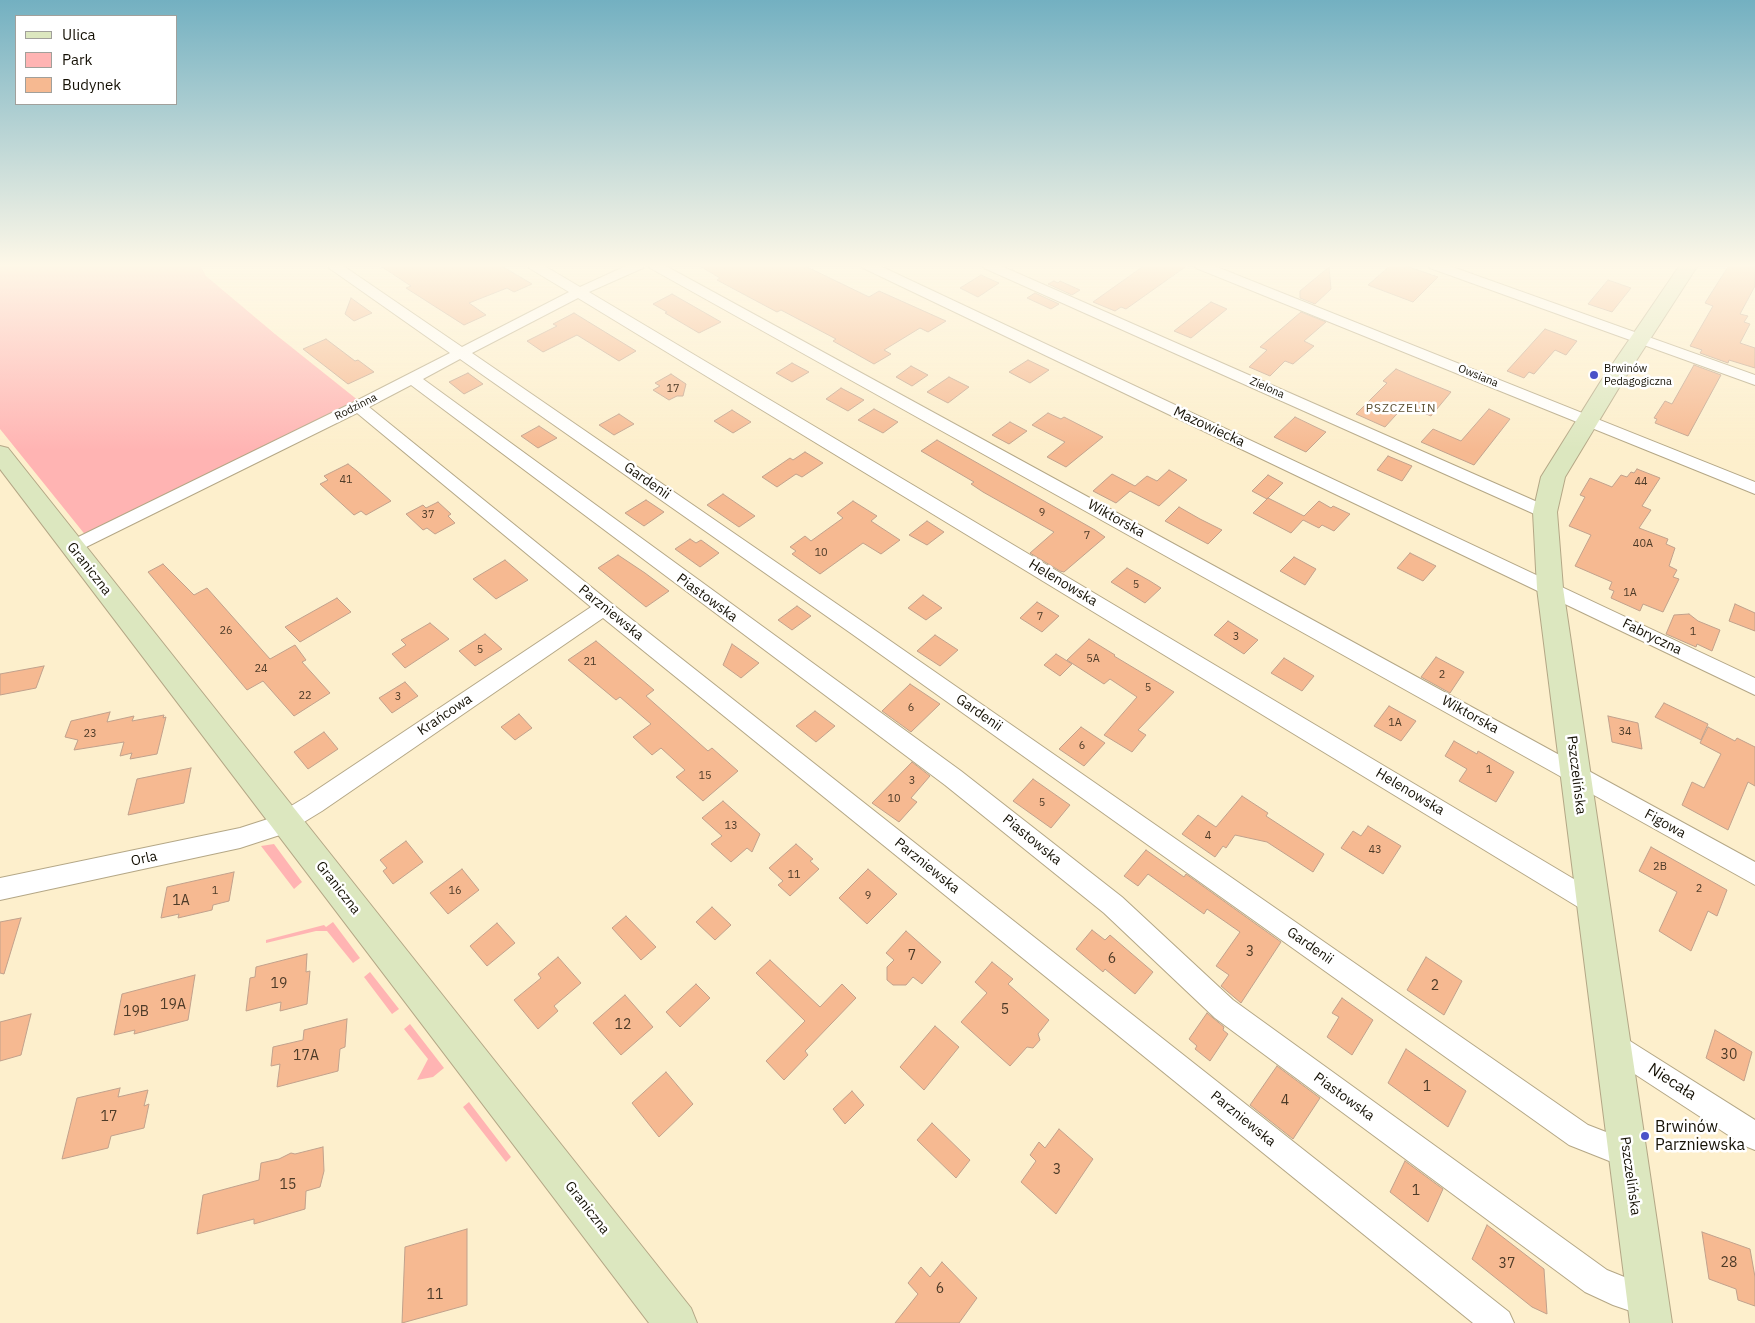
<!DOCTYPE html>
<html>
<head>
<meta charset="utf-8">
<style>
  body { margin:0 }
  #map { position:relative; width:1755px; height:1323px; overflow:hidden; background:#fdefcc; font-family:"IBM Plex Sans",sans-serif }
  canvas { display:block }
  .legend { position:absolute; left:15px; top:15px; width:162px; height:90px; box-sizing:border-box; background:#fff; border:1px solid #a1a09b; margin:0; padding:6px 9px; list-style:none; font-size:15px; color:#151105 }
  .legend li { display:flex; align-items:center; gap:10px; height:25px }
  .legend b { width:25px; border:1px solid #a1a09b }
</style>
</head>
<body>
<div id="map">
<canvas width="1755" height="1323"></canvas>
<ul class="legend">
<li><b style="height:6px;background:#dce7bf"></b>Ulica</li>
<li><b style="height:14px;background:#ffb4b3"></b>Park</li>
<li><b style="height:14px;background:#f6b991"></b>Budynek</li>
</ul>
</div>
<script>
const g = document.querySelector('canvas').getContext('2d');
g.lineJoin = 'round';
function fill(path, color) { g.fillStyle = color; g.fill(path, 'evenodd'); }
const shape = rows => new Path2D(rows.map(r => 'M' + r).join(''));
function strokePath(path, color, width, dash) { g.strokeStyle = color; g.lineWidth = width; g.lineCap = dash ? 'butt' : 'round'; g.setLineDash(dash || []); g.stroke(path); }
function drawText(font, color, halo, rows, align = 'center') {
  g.font = font + ' "IBM Plex Sans",sans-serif'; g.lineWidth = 5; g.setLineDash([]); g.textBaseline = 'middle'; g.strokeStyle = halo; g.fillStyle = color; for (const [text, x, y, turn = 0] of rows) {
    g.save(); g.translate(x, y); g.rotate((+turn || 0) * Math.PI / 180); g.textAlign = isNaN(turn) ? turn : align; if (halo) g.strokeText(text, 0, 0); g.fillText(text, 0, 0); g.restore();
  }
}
fill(shape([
  [0,265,200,265,206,276,275,334,359,401,87,537,0,429],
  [274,844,302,882,294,889,261,846],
  [333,922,360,958,353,963,327,931,316,931,266,943,266,940,324,925,326,927],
  [370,972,399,1009,392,1014,364,977],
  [410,1024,444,1068,433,1077,417,1080,428,1059,404,1029],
  [469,1102,511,1157,506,1162,463,1107]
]), '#ffb4b3');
const building = shape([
  [379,265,500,265,532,284,514,292,507,288,469,303,486,315,464,325,406,288,411,286,379,265],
  [698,265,803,265,869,297,879,291,946,321,928,332,920,328,884,350,891,354,874,364,833,341,836,339,781,310,777,312,717,280,720,278,698,265],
  [1145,265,1188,265,1126,309,1121,307,1115,311,1093,302,1145,265],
  [1391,265,1403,265,1438,277,1413,302,1368,285,1391,265],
  [1729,265,1755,265,1755,286,1740,314,1748,316,1744,322,1750,324,1740,343,1755,348,1755,368,1729,360,1728,363,1700,353,1702,350,1690,346,1713,306,1705,303,1729,265],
  [1329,267,1331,289,1315,304,1300,298,1300,291,1329,267],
  [981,275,999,283,978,297,960,288,981,275],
  [1608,280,1631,288,1612,312,1588,304,1608,280],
  [1054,281,1058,283,1060,281,1080,290,1072,295,1048,284,1054,281],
  [1035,293,1059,304,1051,309,1027,298,1035,293],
  [672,294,721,322,699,333,665,313,667,312,653,304,672,294],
  [351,298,372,313,354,321,345,314,351,298],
  [1211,302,1227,309,1191,338,1174,331,1211,302],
  [1301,312,1326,322,1304,341,1314,346,1293,364,1285,361,1270,376,1249,367,1267,350,1260,347,1301,312],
  [574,313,636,351,619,361,577,335,543,352,527,341,557,326,553,324,574,313],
  [1545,329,1577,341,1566,355,1555,350,1534,374,1529,372,1524,378,1507,371,1545,329],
  [326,339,355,361,358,360,374,372,348,384,303,349,326,339],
  [1028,360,1049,370,1030,383,1009,372,1028,360],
  [792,363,809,372,792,382,776,373,792,363],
  [1694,365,1721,375,1688,436,1655,423,1657,419,1654,418,1665,401,1672,404,1694,365],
  [911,366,928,375,912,386,896,377,911,366],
  [1396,369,1412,376,1451,392,1431,416,1405,405,1385,427,1356,414,1387,383,1383,381,1396,369],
  [468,373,483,384,464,394,449,382,468,373],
  [671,374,686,384,683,396,677,396,669,400,653,390,660,386,655,383,671,374],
  [949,377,969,387,948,403,927,392,949,377],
  [841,388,864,400,848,411,826,399,841,388],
  [874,409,898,422,883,433,858,420,874,409],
  [1489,409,1510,419,1474,465,1421,442,1433,429,1461,441,1489,409],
  [732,410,751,422,733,433,714,421,732,410],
  [1048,413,1061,419,1064,417,1103,437,1066,467,1047,457,1065,442,1032,425,1048,413],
  [619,414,634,424,614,435,599,425,619,414],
  [1295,417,1326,432,1306,452,1274,437,1295,417],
  [1010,422,1027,431,1009,444,992,435,1010,422],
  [539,426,557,438,538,448,521,436,539,426],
  [937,440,1095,530,1105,537,1064,572,1060,571,1030,553,1054,532,983,492,971,484,974,482,921,451,937,440],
  [805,452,823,463,802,477,796,474,777,487,762,477,790,458,793,460,805,452],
  [1388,456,1412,466,1402,481,1377,470,1388,456],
  [348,464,357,471,391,501,366,515,361,511,354,515,320,484,328,480,324,476,348,464],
  [1637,469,1660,478,1642,506,1651,510,1639,528,1668,539,1666,544,1675,548,1669,566,1677,570,1673,577,1679,579,1663,612,1643,604,1640,611,1611,598,1614,591,1609,589,1612,582,1575,566,1591,535,1569,526,1585,497,1580,495,1590,478,1612,487,1621,475,1627,477,1631,472,1634,473,1637,469],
  [1169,470,1187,480,1159,506,1130,491,1116,503,1093,491,1112,474,1135,486,1147,476,1157,481,1169,470],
  [1268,475,1283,483,1267,499,1252,491,1268,475],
  [723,494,755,516,739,527,707,505,723,494],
  [1268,498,1304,516,1319,501,1331,508,1333,506,1350,514,1334,531,1322,525,1319,528,1303,520,1291,533,1253,513,1268,498],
  [646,500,664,512,644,526,625,513,646,500],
  [853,501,877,516,871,521,900,540,881,554,863,543,820,574,792,554,796,551,790,547,805,536,811,541,843,518,837,513,853,501],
  [438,502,451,514,448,516,455,523,435,534,427,528,423,530,406,514,423,505,426,508,438,502],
  [1179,507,1200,519,1222,530,1208,544,1165,521,1179,507],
  [927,521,944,532,927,545,909,535,927,521],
  [690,539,696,543,701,540,719,553,700,567,675,549,690,539],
  [1410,553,1436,566,1423,581,1397,568,1410,553],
  [618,555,645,573,669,591,646,607,598,568,618,555],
  [1294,557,1316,569,1305,585,1280,571,1294,557],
  [505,560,528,580,496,599,473,579,505,560],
  [163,564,194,595,207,588,270,659,295,645,306,660,302,662,330,693,294,716,263,681,247,690,148,572,163,564],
  [1127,568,1150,581,1161,588,1145,603,1111,582,1127,568],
  [923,595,942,608,926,620,908,608,923,595],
  [337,598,351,612,300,642,285,627,337,598],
  [1037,602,1059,616,1042,632,1020,618,1037,602],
  [1735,604,1755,613,1755,631,1729,621,1735,604],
  [797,606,811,616,792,630,778,620,797,606],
  [1689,614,1698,621,1720,630,1712,651,1697,644,1696,647,1666,634,1674,615,1689,614],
  [1228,621,1258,640,1244,654,1214,635,1228,621],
  [430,623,449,639,405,668,392,654,406,645,401,640,430,623],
  [485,634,502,649,475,666,459,651,485,634],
  [935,635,958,650,940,666,917,651,935,635],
  [1089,639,1115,655,1114,656,1174,692,1138,730,1146,735,1132,752,1104,735,1137,697,1110,679,1104,684,1067,660,1089,639],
  [596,641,654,690,646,696,708,751,712,748,738,771,703,801,676,777,685,770,661,748,652,755,633,737,651,724,620,697,616,700,568,660,596,641],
  [732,644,759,663,741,678,723,665,732,644],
  [1056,654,1072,664,1060,676,1044,665,1056,654],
  [1436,657,1464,672,1450,693,1421,677,1436,657],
  [1284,658,1314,676,1302,691,1271,673,1284,658],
  [44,666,36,688,0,695,0,674,44,666],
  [405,682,418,696,392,713,379,698,405,682],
  [910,684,940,704,911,732,882,711,910,684],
  [1664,703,1708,724,1701,740,1655,717,1664,703],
  [1389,706,1416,721,1401,741,1374,726,1389,706],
  [815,711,835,726,816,742,796,726,815,711],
  [110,712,107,722,134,716,132,721,164,715,163,718,166,717,157,754,130,759,132,753,120,756,124,742,74,750,78,740,65,737,71,721,110,712],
  [519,714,532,728,515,740,501,727,519,714],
  [1608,716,1638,723,1642,749,1612,742,1608,716],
  [1081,727,1105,743,1084,766,1059,749,1081,727],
  [1708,727,1735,741,1737,738,1755,747,1755,786,1748,782,1728,830,1682,805,1692,782,1704,788,1721,754,1700,743,1708,727],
  [324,732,338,749,308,769,294,752,324,732],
  [1454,741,1477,754,1478,751,1514,772,1496,802,1459,781,1467,769,1445,756,1454,741],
  [912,762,930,776,911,798,917,802,899,822,872,803,912,762],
  [191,768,184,803,128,815,137,779,191,768],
  [1033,779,1070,805,1051,828,1013,801,1033,779],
  [1242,796,1268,813,1266,816,1324,854,1313,872,1267,842,1235,835,1226,848,1223,846,1215,857,1182,834,1198,815,1216,827,1242,796],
  [723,801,760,834,752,852,747,848,731,862,711,844,722,836,702,818,723,801],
  [1368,826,1401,846,1383,874,1341,848,1353,831,1361,836,1368,826],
  [406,841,423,862,393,884,383,871,387,868,380,860,406,841],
  [796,844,813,859,810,861,819,869,790,896,778,885,783,881,769,868,796,844],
  [1651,847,1727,890,1717,916,1708,911,1691,951,1659,931,1677,892,1639,871,1651,847],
  [1146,850,1184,877,1186,874,1281,942,1241,1003,1221,986,1229,975,1216,966,1240,932,1207,909,1204,914,1148,874,1138,886,1124,876,1146,850],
  [462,869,479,890,448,914,430,893,462,869],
  [868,869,897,894,867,924,839,898,868,869],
  [234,872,229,901,213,905,212,910,178,918,179,914,161,918,167,887,234,872],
  [712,907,731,925,715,940,696,922,712,907],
  [626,916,656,947,641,960,612,928,626,916],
  [21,918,4,974,0,973,0,922,21,918],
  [497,923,515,943,487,966,470,946,497,923],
  [1092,930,1105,940,1110,935,1153,972,1135,994,1105,969,1103,972,1076,949,1092,930],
  [906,931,941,962,922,984,913,977,906,985,893,985,887,980,887,967,894,960,886,953,906,931],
  [307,954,306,972,310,971,307,1004,280,1011,281,1002,246,1011,250,978,255,977,256,967,307,954],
  [558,957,581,983,554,1006,558,1011,538,1029,514,1000,541,978,538,974,558,957],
  [1426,957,1462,981,1444,1015,1407,990,1426,957],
  [770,960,820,1007,842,984,856,998,805,1051,808,1055,784,1080,766,1061,805,1021,756,973,770,960],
  [992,962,1013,979,1008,984,1049,1020,1038,1034,1040,1040,1033,1048,1027,1047,1010,1066,961,1022,987,993,975,982,992,962],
  [195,975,188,1020,134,1034,135,1030,114,1035,122,994,195,975],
  [696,984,710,998,680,1027,666,1012,696,984],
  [625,995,653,1027,621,1055,593,1023,625,995],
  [1342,998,1373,1020,1352,1055,1327,1037,1339,1017,1332,1013,1342,998],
  [1207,1013,1224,1027,1223,1030,1228,1034,1210,1061,1195,1049,1197,1046,1189,1039,1207,1013],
  [31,1014,21,1055,0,1061,0,1022,31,1014],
  [347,1019,345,1047,340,1049,338,1071,277,1087,280,1064,271,1066,273,1047,303,1040,304,1030,347,1019],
  [935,1026,959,1047,924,1090,900,1067,935,1026],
  [1715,1030,1752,1052,1744,1081,1706,1058,1715,1030],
  [1406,1049,1466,1091,1448,1127,1388,1083,1406,1049],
  [1277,1066,1320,1098,1293,1139,1250,1105,1277,1066],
  [666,1072,693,1104,659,1137,632,1103,666,1072],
  [120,1088,118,1097,148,1090,144,1106,149,1104,144,1128,111,1136,108,1148,62,1159,77,1098,120,1088],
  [852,1091,864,1105,845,1124,833,1109,852,1091],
  [932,1123,970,1160,956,1178,917,1140,932,1123],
  [1059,1129,1093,1159,1056,1214,1021,1182,1036,1161,1030,1155,1039,1142,1045,1148,1059,1129],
  [323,1147,324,1171,320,1187,306,1191,305,1209,254,1224,254,1219,197,1234,203,1195,259,1180,261,1163,279,1159,291,1153,295,1154,323,1147],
  [1405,1161,1443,1189,1428,1222,1390,1192,1405,1161],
  [1487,1225,1544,1269,1547,1314,1532,1307,1472,1259,1487,1225],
  [467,1229,467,1305,402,1323,405,1247,467,1229],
  [1702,1232,1750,1249,1755,1277,1755,1306,1738,1300,1736,1289,1709,1279,1702,1232],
  [942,1262,977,1298,959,1323,895,1323,918,1294,908,1283,921,1267,930,1277,942,1262]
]);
fill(building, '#f6b991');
strokePath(building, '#c1a18c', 1);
const street = shape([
  [328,265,342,265,462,347,569,292,529,268,528,265,543,265,580,287,628,265,644,265,643,268,589,292,1599,894,1603,902,1599,910,1591,913,1583,910,578,298,472,353,866,624,1588,1125,1637,1144,1641,1154,1637,1164,1627,1168,1569,1145,852,634,460,359,423,379,961,771,1122,897,1233,1000,1607,1270,1659,1291,1663,1302,1659,1313,1648,1317,1613,1305,1585,1292,1215,1018,1104,913,945,785,411,385,369,407,611,603,1509,1312,1514,1323,1473,1323,603,618,322,811,286,833,240,848,0,900,0,878,240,828,271,818,306,797,591,607,357,413,78,551,72,553,66,551,63,547,66,543,352,403,450,353,329,268,328,265],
  [648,265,664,265,1755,862,1755,885,650,268,648,265],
  [861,265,878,265,1755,678,1755,695,863,268,861,265],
  [982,265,999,265,1551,508,1554,512,1551,516,1545,518,1539,516,984,268,982,265],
  [1194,265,1212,265,1755,482,1755,494,1196,268,1194,265],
  [1428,265,1447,265,1755,375,1755,385,1430,268,1428,265],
  [1613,1032,1622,1036,1755,1120,1755,1150,1745,1146,1604,1054,1600,1045,1604,1036,1613,1032]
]);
const secondary = shape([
  [1680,265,1698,265,1623,381,1565,477,1557,512,1563,588,1672,1323,1630,1323,1537,588,1533,512,1541,477,1601,381,1680,265],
  [0,446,8,448,691,1308,697,1323,649,1323,0,469,0,446]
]);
strokePath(street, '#b4a786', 2);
strokePath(secondary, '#b4a786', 2);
fill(street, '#fff');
fill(secondary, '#dce7bf');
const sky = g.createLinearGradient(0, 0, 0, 450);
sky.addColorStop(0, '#73b0c1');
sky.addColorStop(0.59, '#fef8e8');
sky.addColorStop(1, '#fef8e800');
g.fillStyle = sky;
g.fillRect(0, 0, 1755, 450);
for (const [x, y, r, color] of [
  [1594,375,5,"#4a52c8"],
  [1645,1136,5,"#4a52c8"]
]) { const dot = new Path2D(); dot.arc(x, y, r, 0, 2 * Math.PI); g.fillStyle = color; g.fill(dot); strokePath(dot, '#fff', 2); }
drawText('11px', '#151105', '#fff', [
  ["Brwinów",1604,369],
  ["Pedagogiczna",1604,382]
], 'left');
drawText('11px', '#151105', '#fff', [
  ["Owsiana",1478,376,22],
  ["Zielona",1267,388,24],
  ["Rodzinna",356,407,-27]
]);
drawText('11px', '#4d3b28', null, [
  ["17",673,389],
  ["41",346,480],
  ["44",1641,482],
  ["9",1042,513],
  ["37",428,515],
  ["7",1087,536],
  ["40A",1643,544],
  ["10",821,553],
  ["5",1136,585],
  ["1A",1630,593],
  ["7",1040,617],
  ["26",226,631],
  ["1",1693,632],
  ["3",1236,637],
  ["5",480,650],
  ["5A",1093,659],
  ["21",590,662],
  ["24",261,669],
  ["2",1442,675],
  ["5",1148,688],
  ["22",305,696],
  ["3",398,697],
  ["6",911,708],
  ["1A",1395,723],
  ["34",1625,732],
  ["23",90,734],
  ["6",1082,746],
  ["1",1489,770],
  ["15",705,776],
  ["3",912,781],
  ["10",894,799],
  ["5",1042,803],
  ["13",731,826],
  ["4",1208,836],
  ["43",1375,850],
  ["2B",1660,867],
  ["11",794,875],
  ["2",1699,889],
  ["1",215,891],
  ["16",455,891],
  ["9",868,896]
]);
g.letterSpacing = '1px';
drawText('12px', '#594d2f', '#fff', [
  ["PSZCZELIN",1401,409]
]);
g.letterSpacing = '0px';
drawText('14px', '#151105', '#fff', [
  ["Mazowiecka",1209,427,25],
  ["Gardenii",647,481,35],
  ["Wiktorska",1116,519,29],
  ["Graniczna",89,569,52],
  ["Helenowska",1063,583,31],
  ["Piastowska",707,598,36],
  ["Parzniewska",611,613,39],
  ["Fabryczna",1652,637,26],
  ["Gardenii",979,713,35],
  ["Krańcowa",445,715,-34],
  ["Wiktorska",1470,715,29],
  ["Pszczelińska",1576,775,83],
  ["Helenowska",1410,792,31],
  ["Figowa",1665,824,29],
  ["Piastowska",1032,840,39],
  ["Orla",144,859,-12],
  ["Parzniewska",927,866,39],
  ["Graniczna",338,888,52],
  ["Gardenii",1310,946,35],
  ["Piastowska",1344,1097,36],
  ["Parzniewska",1243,1119,39],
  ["Pszczelińska",1630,1176,82],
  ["Graniczna",587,1208,52]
]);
drawText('14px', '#4d3b28', null, [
  ["1A",181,901],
  ["3",1250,952],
  ["7",912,956],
  ["6",1112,959],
  ["19",279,984],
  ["2",1435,986],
  ["19A",173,1005],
  ["5",1005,1010],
  ["19B",136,1012],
  ["12",623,1025],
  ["30",1729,1055],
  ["17A",306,1056],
  ["1",1427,1087],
  ["4",1285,1101],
  ["17",109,1117],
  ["3",1057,1170],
  ["15",288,1185],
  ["1",1416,1191],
  ["28",1729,1263],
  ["37",1507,1264],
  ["6",940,1289],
  ["11",435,1295]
]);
drawText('16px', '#151105', '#fff', [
  ["Niecała",1672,1082,33]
]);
drawText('16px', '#151105', '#fff', [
  ["Brwinów",1655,1127],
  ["Parzniewska",1655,1145]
], 'left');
</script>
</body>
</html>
